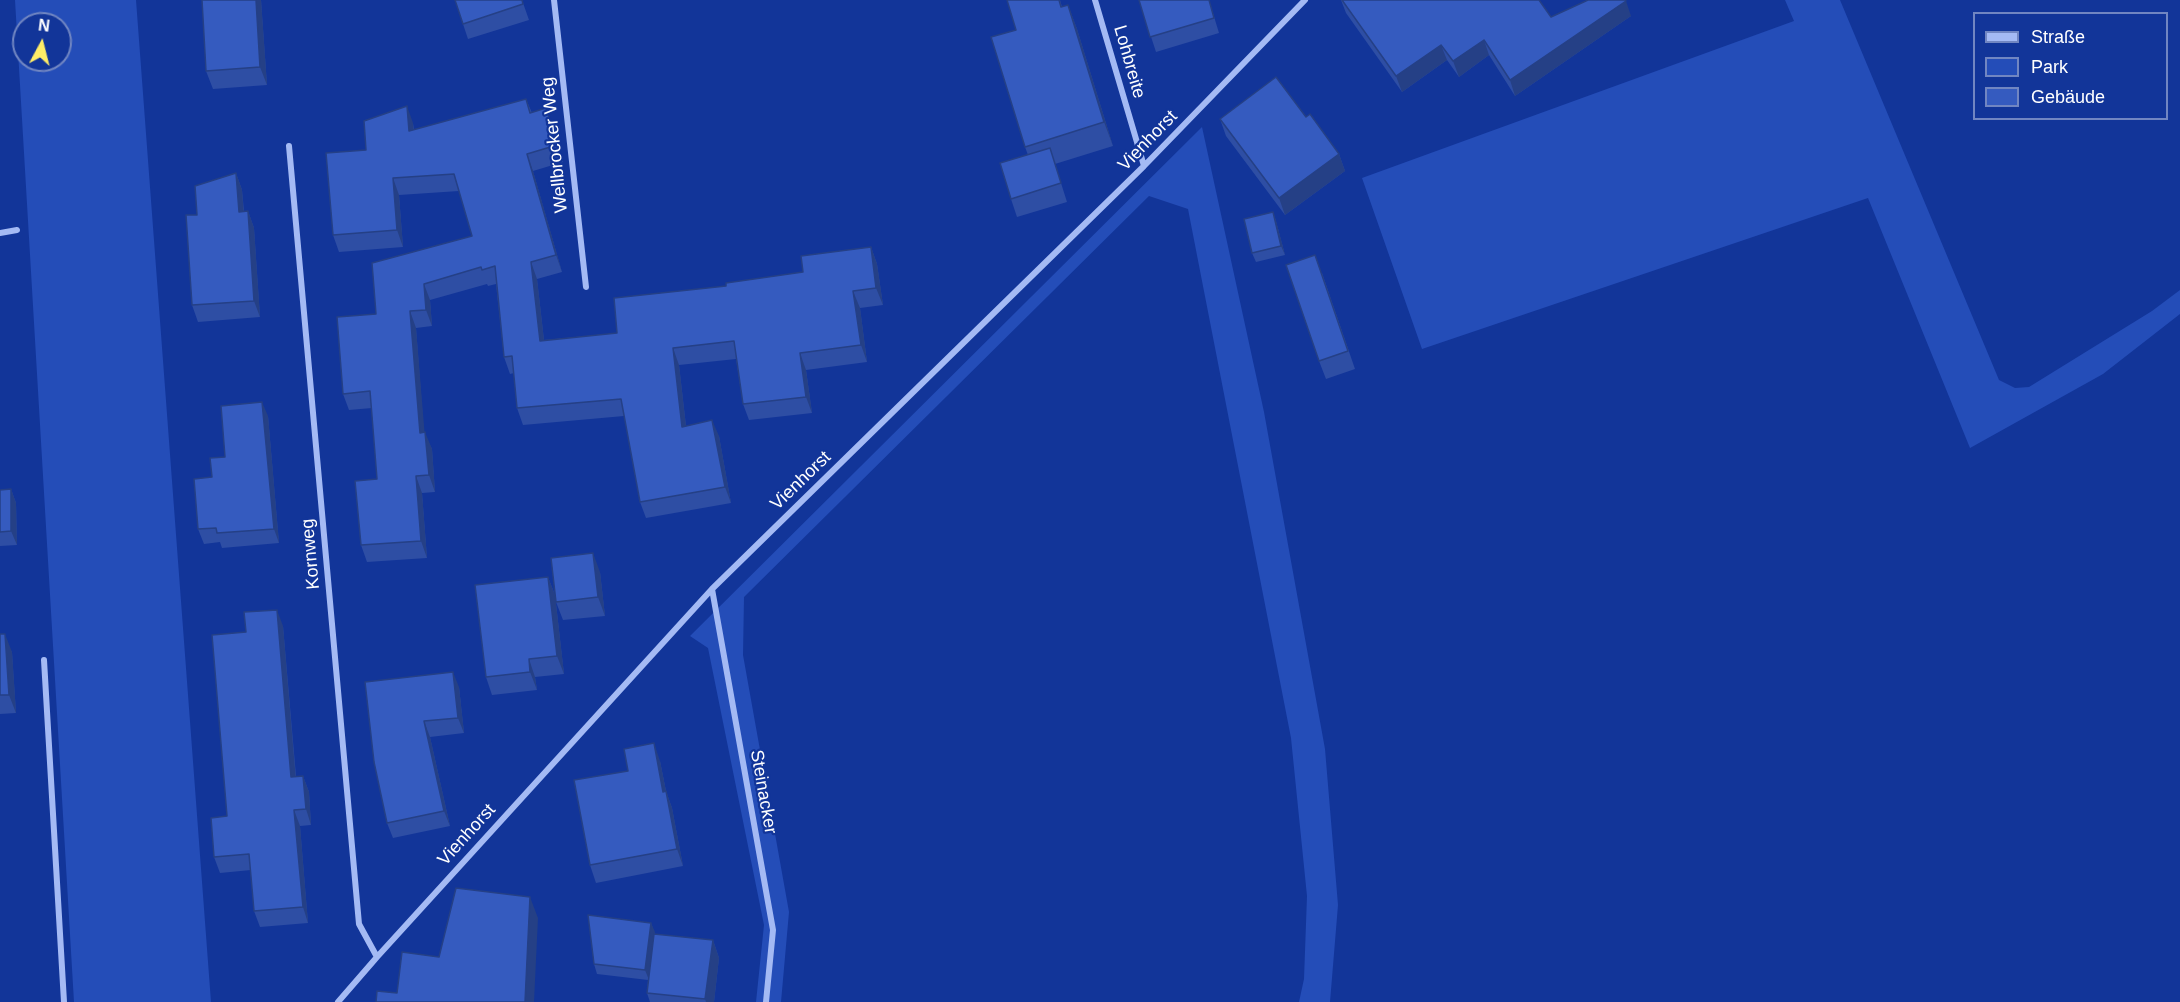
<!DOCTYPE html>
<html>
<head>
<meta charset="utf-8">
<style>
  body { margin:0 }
  #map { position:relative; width:2180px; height:1002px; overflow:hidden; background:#123599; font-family:Helvetica,sans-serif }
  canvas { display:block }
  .legend { position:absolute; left:1973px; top:12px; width:195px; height:108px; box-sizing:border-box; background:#123599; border:2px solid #7186c2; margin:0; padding:8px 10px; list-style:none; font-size:18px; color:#fff }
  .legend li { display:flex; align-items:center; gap:12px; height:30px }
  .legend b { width:30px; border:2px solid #7186c2 }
  .north { position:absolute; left:12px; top:12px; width:60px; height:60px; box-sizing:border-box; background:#123599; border:2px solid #7186c2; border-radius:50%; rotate:7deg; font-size:16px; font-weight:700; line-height:24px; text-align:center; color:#fff }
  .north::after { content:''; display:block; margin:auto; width:21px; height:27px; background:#ffed67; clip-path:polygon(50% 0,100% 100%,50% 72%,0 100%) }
</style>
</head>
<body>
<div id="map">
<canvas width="2180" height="1002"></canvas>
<ul class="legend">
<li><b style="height:8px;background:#a4baf4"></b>Straße</li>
<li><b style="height:16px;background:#244db8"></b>Park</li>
<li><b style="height:16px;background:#355bbf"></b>Gebäude</li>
</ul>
<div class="north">N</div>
</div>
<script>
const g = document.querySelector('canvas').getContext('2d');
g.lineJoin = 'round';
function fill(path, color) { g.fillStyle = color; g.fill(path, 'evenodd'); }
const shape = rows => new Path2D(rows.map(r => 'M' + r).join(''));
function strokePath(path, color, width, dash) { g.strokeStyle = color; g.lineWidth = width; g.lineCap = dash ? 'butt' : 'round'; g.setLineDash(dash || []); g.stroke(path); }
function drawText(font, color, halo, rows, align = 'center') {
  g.font = font + ' Helvetica,sans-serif'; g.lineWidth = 4.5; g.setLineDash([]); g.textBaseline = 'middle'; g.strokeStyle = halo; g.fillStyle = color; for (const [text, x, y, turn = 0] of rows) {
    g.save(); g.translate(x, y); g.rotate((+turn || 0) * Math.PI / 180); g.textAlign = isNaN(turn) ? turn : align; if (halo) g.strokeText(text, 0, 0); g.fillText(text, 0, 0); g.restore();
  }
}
fill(shape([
  [15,0,136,0,211,1002,74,1002],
  [24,24,60,24,60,60,24,60],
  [1785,0,1840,0,1999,380,2015,388,2029,387,2152,311,2180,290,2180,314,2103,374,1970,448,1868,198,1422,349,1362,178,1794,21],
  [1202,127,1264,412,1325,749,1338,905,1330,1002,1299,1002,1304,979,1307,896,1291,738,1188,209,1149,196,744,597,743,655,789,912,781,1002,756,1002,764,925,708,648,690,636]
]), '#244db8');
strokePath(shape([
  [554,0,586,287],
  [1095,0,1144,166],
  [289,146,359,924,377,957],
  [0,233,17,230],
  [712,589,773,930,766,1002],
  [44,660,64,1002],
  [338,1002,377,957,712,589,1144,166,1305,0]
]), '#a4baf4', 6);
fill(shape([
  [261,0,267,85,213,89,206,71],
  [522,0,529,20,468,39,463,24],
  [1007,0,1060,0,1062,7,1068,5,1077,29,1113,146,1055,164,1067,202,1017,217,1011,199,1028,155,1025,147,1016,30],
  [1139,0,1209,0,1219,33,1156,52],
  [1341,0,1539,0,1551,17,1631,16,1515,96,1489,55,1459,77,1447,60,1402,92,1346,13],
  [526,99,532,113,552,125,563,162,533,171,562,272,537,279,544,340,617,333,726,286,803,272,871,247,877,264,883,305,860,308,867,362,806,370,812,413,749,420,743,404,736,359,679,365,686,426,719,436,731,503,646,518,640,502,624,416,523,425,517,408,514,373,510,374,504,357,496,284,488,286,487,284,430,300,432,326,416,328,424,433,432,449,435,492,422,493,427,558,367,562,361,545,377,479,372,408,349,410,343,394,376,314,472,236,459,191,399,195,403,247,339,252,333,235,366,150,413,123,414,130],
  [1306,117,1339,154,1345,171,1285,215,1226,136,1220,119],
  [236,173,242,190,244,211,248,211,254,228,260,317,198,322,192,305,197,215],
  [1273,212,1276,221,1285,255,1256,262,1252,253],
  [1322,273,1355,369,1326,379,1319,361],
  [268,416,279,543,222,548,220,542,204,544,198,529,212,477,225,457],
  [11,489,16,503,17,545,0,546,0,490],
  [600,572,605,616,563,620,556,602],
  [548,577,555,595,564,674,535,677,537,690,492,695,486,677],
  [283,626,296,776,303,776,309,792,311,825,300,826,308,923,260,927,254,911,251,870,220,873,214,857,227,816,246,632],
  [0,634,12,652,16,713,0,714],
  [459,687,464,733,430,737,450,826,393,838,387,823,374,762],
  [660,761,666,791,672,808,683,866,596,883,590,865,628,771],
  [651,923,655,934,713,940,719,958,714,1002,650,1002,647,993,648,980,597,974,594,964]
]), '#2e4ea4');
fill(shape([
  [256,0,261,0,267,85,260,67],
  [1626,1,1631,16,1515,96,1510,80],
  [1068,5,1077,29,1113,146,1104,122],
  [1484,40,1489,55,1459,77,1453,61],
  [1441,45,1447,60,1402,92,1396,76],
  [407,106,413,123,415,148,409,131],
  [546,108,552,125,563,162,557,145],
  [527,154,533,171,562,272,556,255],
  [1339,154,1345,171,1285,215,1279,198],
  [236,173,242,190,245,228,239,212],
  [393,178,399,195,403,247,397,230],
  [248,211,254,228,260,317,254,301],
  [1273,212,1276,221,1285,255,1281,246],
  [871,247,877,264,883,305,876,288],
  [531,262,537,279,546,358,540,341],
  [424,284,430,300,432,326,426,310],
  [853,291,860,308,867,362,861,345],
  [410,311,416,328,426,450,420,433],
  [673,348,679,365,688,444,682,427],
  [800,353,806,370,812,413,806,397],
  [262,402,268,416,279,543,274,529],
  [712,420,719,436,731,503,725,487],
  [425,432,432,449,435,492,429,475],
  [416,476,422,493,427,558,421,541],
  [11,489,16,503,17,545,11,531],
  [593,553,600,572,605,616,598,597],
  [548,577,555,595,564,674,557,656],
  [277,610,283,626,297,793,291,777],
  [5,634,12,652,16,713,9,695],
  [529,659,535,677,537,690,530,672],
  [453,672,459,687,464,733,458,718],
  [424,721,430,737,450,826,444,811],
  [654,743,660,761,666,791,672,808,683,866,677,849,663,792],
  [303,776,309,792,311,825,306,809],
  [294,810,300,826,308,923,303,907],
  [530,897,538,918,534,1002,525,1002],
  [651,923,655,932,649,980,645,970],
  [713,940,719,958,714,1002,706,1002,705,999]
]), '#254086');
const building = shape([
  [202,0,256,0,260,67,206,71,202,0],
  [455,0,522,0,523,4,463,24,455,0],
  [1007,0,1059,0,1061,7,1068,5,1104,122,1025,147,991,37,1016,30,1007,0],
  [1139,0,1209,0,1214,18,1150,37,1139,0],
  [1342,0,1539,0,1551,17,1588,0,1625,0,1626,1,1510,80,1484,40,1453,61,1441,45,1396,76,1342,0],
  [1276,77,1306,117,1310,114,1339,154,1279,198,1220,119,1276,77],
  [526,99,530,113,546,108,557,145,527,154,556,255,531,262,540,341,617,333,614,298,726,286,726,283,803,272,801,256,871,247,876,288,853,291,861,345,800,353,806,397,743,404,734,341,673,348,682,427,712,420,725,487,640,502,621,399,517,408,512,356,504,357,495,266,482,270,481,267,424,284,426,310,410,311,420,433,425,432,429,475,416,476,421,541,361,545,355,481,377,479,370,391,343,394,337,317,376,314,372,263,472,236,454,174,393,178,397,230,333,235,326,153,366,150,364,121,407,106,409,131,526,99],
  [1050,148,1061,183,1011,199,1000,163,1050,148],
  [236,173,239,212,248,211,254,301,192,305,186,215,197,215,195,186,236,173],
  [1273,212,1281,246,1252,253,1244,219,1273,212],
  [1315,255,1348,351,1319,361,1286,265,1315,255],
  [262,402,274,529,217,533,216,528,198,529,194,479,212,477,210,458,225,457,221,406,262,402],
  [11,489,11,531,0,532,0,490,11,489],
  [593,553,598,597,556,602,551,558,593,553],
  [548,577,557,656,529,659,530,672,486,677,475,585,548,577],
  [277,610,291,777,303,776,306,809,294,810,303,907,254,911,249,854,214,857,211,818,227,816,212,635,246,632,244,612,277,610],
  [0,634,5,634,9,695,0,695,0,634],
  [453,672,458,718,424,721,444,811,387,823,374,762,365,682,453,672],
  [654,743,663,792,666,791,677,849,590,865,574,780,628,771,624,749,654,743],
  [456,888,530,897,525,1002,376,1002,377,991,397,993,402,952,439,957,456,888],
  [588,915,651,923,645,970,594,964,588,915],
  [654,934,713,940,705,999,647,993,654,934]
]);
fill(building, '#355bbf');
strokePath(building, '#254086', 1.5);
drawText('18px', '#fff', '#123599', [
  ["Lohbreite",1129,62,74],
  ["Vienhorst",1148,141,-46],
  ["Wellbrocker Weg",555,145,-96],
  ["Vienhorst",801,481,-44],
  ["Kornweg",311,554,-95],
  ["Steinacker",763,792,80],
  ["Vienhorst",467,835,-48]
]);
</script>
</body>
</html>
